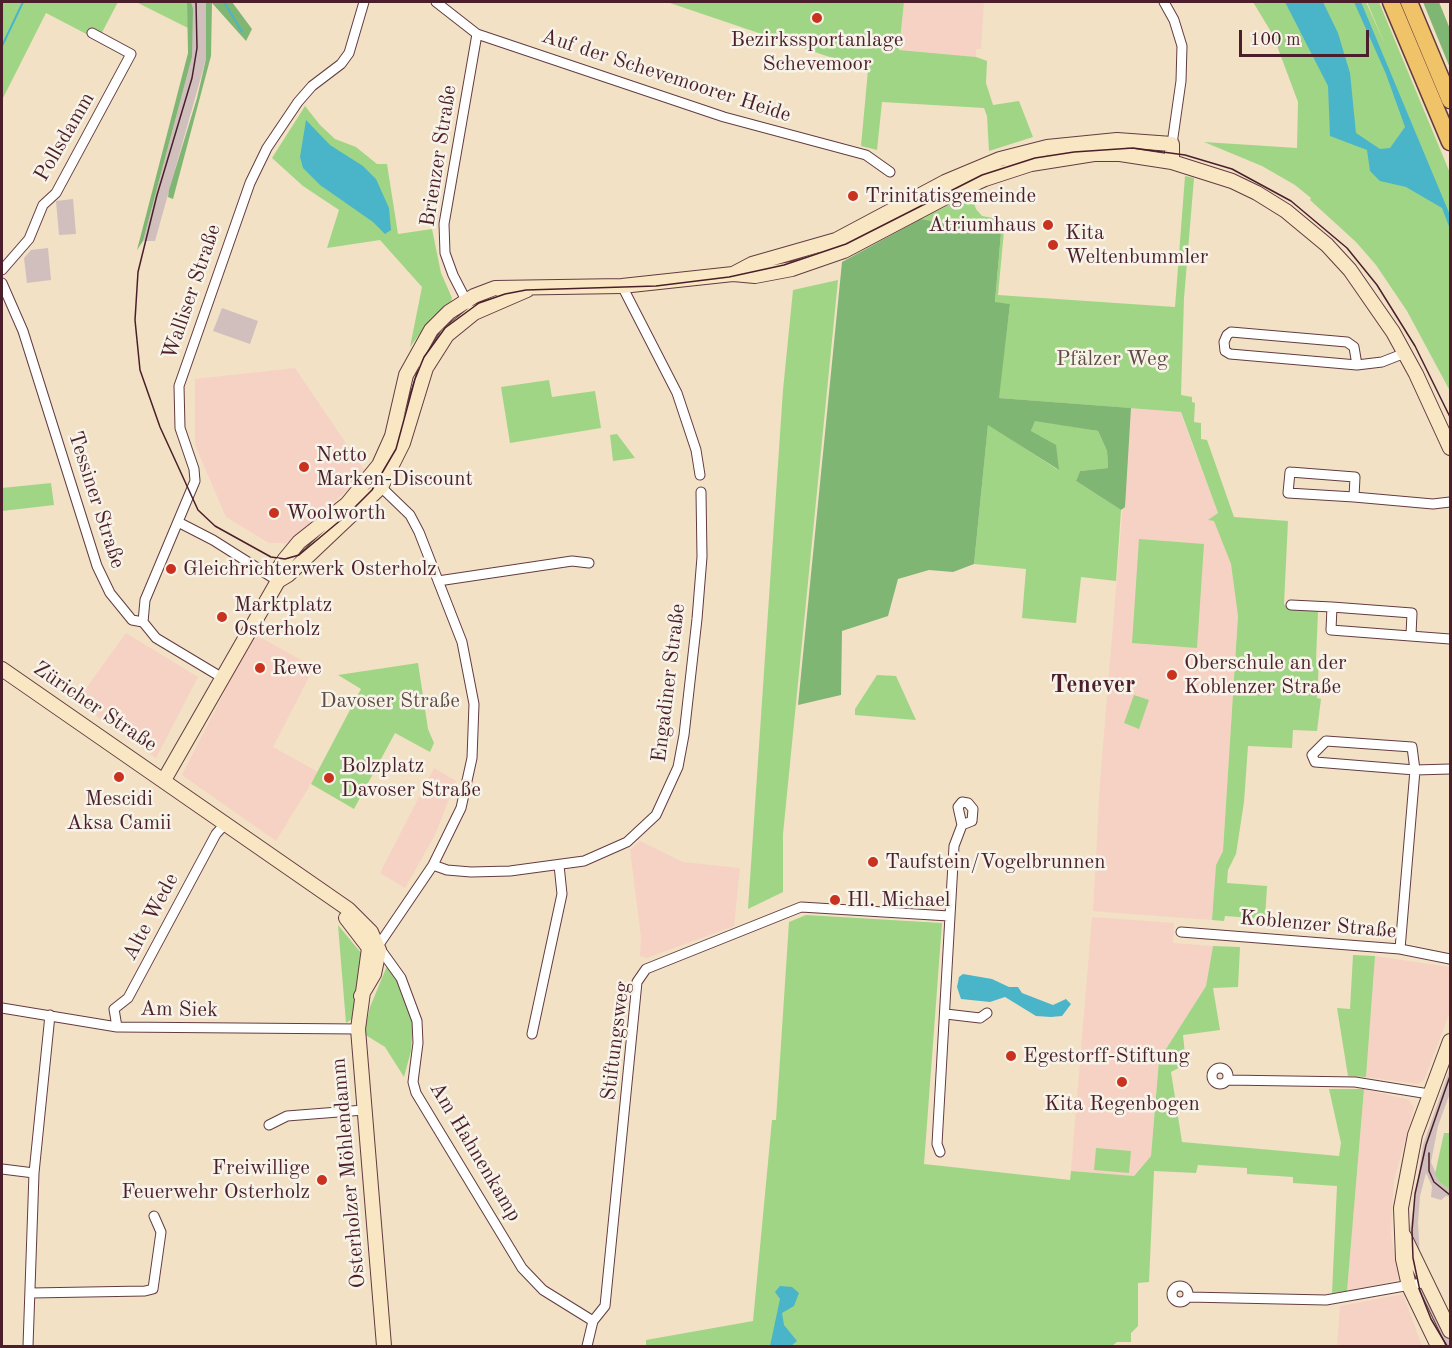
<!DOCTYPE html>
<html>
<head>
<meta charset="utf-8">
<style>
  body { margin:0 }
  #map { position:relative; width:1452px; height:1348px; overflow:hidden; background:#f2e1c5; font-family:"Old Standard TT",serif }
  canvas { display:block }
  .frame { position:absolute; inset:0; border:3px solid #4a1f2b; pointer-events:none }
  .scale { position:absolute; left:1239px; top:30px; width:130px; height:27px; box-sizing:border-box; border:3px solid #4a1f2b; border-top:0; padding-left:8px; font-size:18px; line-height:21px; white-space:nowrap; color:#4a1f2b; -webkit-text-stroke:4px #f7f3e8; paint-order:stroke }
</style>
</head>
<body>
<div id="map">
<canvas width="1452" height="1348"></canvas>
<div class="frame"></div>
<div class="scale">100 m</div>
</div>
<script>
const g = document.querySelector('canvas').getContext('2d');
g.lineJoin = 'round';
function fill(path, color) { g.fillStyle = color; g.fill(path, 'evenodd'); }
const shape = rows => new Path2D(rows.map(r => 'M' + r).join(''));
function strokePath(path, color, width, dash) { g.strokeStyle = color; g.lineWidth = width; g.lineCap = dash ? 'butt' : 'round'; g.setLineDash(dash || []); g.stroke(path); }
function drawText(font, color, halo, rows, align = 'center') {
  g.font = font + ' "Old Standard TT",serif'; g.lineWidth = 5; g.setLineDash([]); g.textBaseline = 'middle'; g.strokeStyle = halo; g.fillStyle = color; for (const [text, x, y, turn = 0] of rows) {
    g.save(); g.translate(x, y); g.rotate((+turn || 0) * Math.PI / 180); g.textAlign = isNaN(turn) ? turn : align; if (halo) g.strokeText(text, 0, 0); g.fillText(text, 0, 0); g.restore();
  }
}
fill(shape([
  [904,2,984,2,981,49,976,49,976,57,899,50],
  [295,368,366,473,292,540,286,543,269,543,226,517,195,445,195,379],
  [1131,408,1180,412,1218,513,1209,520,1214,520,1231,564,1238,616,1223,851,1216,865,1212,920,1093,911,1100,782],
  [126,633,198,677,156,758,76,702],
  [254,634,314,667,273,747,318,772,276,841,182,775],
  [434,768,456,781,435,835,405,888,380,873],
  [640,841,683,862,740,868,734,926,647,958,640,956,641,937,630,850],
  [1092,917,1174,923,1173,943,1213,946,1206,986,1159,1060,1151,1156,1133,1176,1071,1171],
  [1375,956,1450,967,1450,1012,1424,1080,1418,1084,1366,1077],
  [1364,1089,1409,1100,1414,1108,1394,1180,1392,1210,1391,1235,1399,1280,1347,1291],
  [1403,1294,1422,1346,1337,1346,1340,1306]
]), '#f6d2c4');
fill(shape([
  [191,2,206,2,206,59,155,241,143,241,192,57],
  [73,199,76,234,59,235,56,201],
  [48,248,51,280,27,283,24,258,31,250],
  [222,308,258,321,250,344,213,331],
  [1450,1068,1450,1093,1438,1126,1431,1162,1440,1183,1450,1190,1450,1197,1446,1196,1441,1200,1431,1197,1432,1186,1426,1173,1420,1196,1418,1222,1420,1260,1439,1321,1450,1340,1450,1346,1444,1346,1419,1298,1411,1258,1410,1229,1423,1145]
]), '#d1bfbe');
fill(shape([
  [2,2,118,2,98,40,46,13,2,100],
  [136,2,187,2,188,28],
  [667,2,904,2,899,50,976,57,987,61,986,83,993,105,1019,101,1033,137,989,151,987,116,984,108,882,102,877,150,861,146,868,70],
  [1253,2,1366,2,1386,47,1367,2,1379,2,1450,173,1450,391,1407,311,1376,265,1356,242,1310,200,1311,198,1295,185,1262,166,1204,142,1297,148,1298,102,1273,35],
  [305,106,320,125,335,139,356,147,377,164,387,164,398,234,432,229,441,273,452,298,451,302,431,319,410,347,422,287,380,240,327,248,339,210,303,186,272,158],
  [1185,176,1194,178,1184,298,1181,395,1192,397,1192,402,1195,403,1194,422,1201,423,1201,439,1207,440,1234,517,1288,521,1284,604,1289,609,1318,611,1316,660,1319,661,1317,698,1321,699,1317,731,1293,730,1292,748,1248,746,1244,802,1236,854,1228,870,1227,883,1267,886,1265,919,1225,916,1224,921,1212,920,1216,865,1223,851,1238,616,1231,564,1214,521,1208,520,1218,513,1181,412,998,398,1010,304,995,303,1001,233,921,219,971,194,976,209,982,216,1005,220,998,295,1175,307],
  [838,280,783,834,783,892,748,909,783,390,793,290],
  [549,380,552,397,595,391,601,428,510,443,501,387],
  [1035,420,1098,431,1107,451,1108,468,1080,471,1076,481,1121,510,1116,581,1081,577,1076,623,1022,618,1026,569,974,564,988,424,1058,470,1031,431],
  [617,434,635,458,613,461,610,435],
  [51,483,54,505,2,511,2,488],
  [1139,539,1204,544,1197,648,1132,643],
  [418,663,428,729,434,743,430,752,395,733,354,809,311,784,361,689,338,675],
  [877,675,896,676,916,720,855,715,855,709],
  [1134,695,1149,700,1139,729,1124,723],
  [806,915,942,923,924,1164,1070,1180,1071,1171,1134,1176,1151,1156,1159,1060,1206,986,1213,946,1240,947,1238,987,1213,988,1220,1030,1183,1035,1186,1064,1171,1072,1182,1142,1339,1156,1341,1143,1329,1089,1364,1089,1347,1291,1332,1293,1337,1186,1293,1183,1293,1177,1247,1174,1247,1168,1198,1165,1196,1173,1154,1171,1149,1282,1138,1283,1138,1326,1131,1333,1131,1342,1117,1342,1112,1346,646,1346,646,1340,753,1321,772,1120,776,1120,789,922],
  [338,925,366,959,352,1019,346,1023],
  [1353,955,1375,956,1366,1077,1348,1076,1337,1008,1350,1009],
  [387,966,400,985,413,1023,411,1051,404,1077,385,1047,364,1034,370,1007],
  [1444,1133,1450,1133,1450,1190,1440,1183,1435,1174],
  [1096,1148,1131,1151,1129,1173,1094,1170]
]), '#a0d586');
fill(shape([
  [187,2,191,2,193,9,192,57,143,241,137,250,188,53],
  [206,2,232,2,252,29,246,41,212,3,211,56,173,199,168,197,169,190,197,98,206,59],
  [1423,2,1439,2,1450,29,1450,68],
  [921,219,1001,233,995,302,1010,304,999,398,1131,408,1125,507,1121,510,1076,481,1080,471,1108,468,1107,451,1098,431,1035,421,1031,431,1056,445,1059,470,988,425,974,564,953,572,929,570,898,579,888,616,842,631,841,695,798,705,842,262]
]), '#80b673');
fill(shape([
  [1285,2,1323,2,1338,33,1350,73,1356,133,1380,149,1390,148,1405,127,1386,74,1354,2,1361,2,1450,215,1450,229,1442,208,1406,187,1380,181,1370,171,1367,150,1330,136,1328,86],
  [306,120,330,145,363,166,376,179,389,208,391,230,385,234,373,222,320,185,303,168,300,157],
  [963,974,992,979,1009,987,1018,987,1022,993,1053,1005,1066,999,1071,1004,1062,1016,1051,1017,1036,1016,1005,997,990,1002,961,999,957,987,959,977],
  [780,1286,792,1287,799,1293,794,1306,782,1313,784,1325,797,1341,791,1346,770,1346,780,1299,775,1292]
]), '#4ab5c8');
strokePath(shape([
  [224,2,242,32],
  [2,46,23,2]
]), '#4ab5c8', 2);
const street = shape([
  [436,2,477,34,724,117,866,155,890,172],
  [1164,2,1174,20,1182,46,1181,81,1172,144],
  [2,270,29,239,43,205,56,193,131,54,92,33],
  [2,283,23,331,97,566,110,593,132,620,143,622],
  [622,286,677,393,696,450,700,475],
  [468,304,453,275,445,253,444,224,477,34],
  [1357,365,1354,347,1347,342,1231,332,1227,335,1224,342,1225,351,1230,354,1357,365,1382,362,1405,353],
  [1290,472,1355,477,1354,497,1288,493,1290,472],
  [381,487,410,515,419,532,462,642,474,704,472,758,461,808,433,865,378,946,401,978,417,1021,418,1043,413,1082,416,1093,522,1268,543,1290,593,1321],
  [1354,497,1433,504,1450,502],
  [178,522,213,540,278,581],
  [438,581,572,561,589,563],
  [1291,605,1332,607],
  [1411,635,1412,613,1332,607,1331,630,1450,639],
  [221,677,156,638,143,622,145,600,195,481,194,469,180,428,179,386,250,183,267,148,298,102,312,86,341,64,349,53,364,2],
  [433,865,447,870,471,872,510,871,584,861,627,842,656,815,678,767,684,735,697,619,702,557,701,492],
  [1181,932,1400,949,1450,959],
  [1400,949,1415,770,1412,747,1326,741,1312,755,1315,762,1415,770,1450,769],
  [2,1008,117,1027,358,1029],
  [946,1014,980,1018,987,1013],
  [117,1027,114,1009,128,998,216,834,225,824],
  [532,1034,562,894,559,865],
  '1212 1076a8 8 0 1 1 16 0a8 8 0 1 1-16 0Z',
  [1227,1080,1355,1082,1429,1094],
  [269,1125,287,1116,364,1110],
  [940,1152,937,1144,954,846,962,825,972,821,973,809,968,803,962,802,958,807,962,825],
  [2,1169,34,1173],
  '1172 1294a8 8 0 1 1 16 0a8 8 0 1 1-16 0Z',
  [31,1293,145,1291,153,1289,161,1232,154,1216],
  [1188,1297,1326,1300,1427,1282],
  [28,1346,34,1173,50,1015],
  [587,1346,593,1321,605,1306,637,982,646,969,801,907,949,916]
]);
const secondary = shape([
  [733,274,752,264,836,240,945,182,1000,159,1047,147,1117,140,1172,144,1172,162],
  [278,581,288,575,381,487,403,443,426,368,447,335,474,313,527,290],
  [2,669,348,909,371,932,379,950,374,974,361,996],
  [164,780,278,581,279,568,285,559,299,542,347,504,379,465,392,436,406,375,431,330,449,312,474,296,495,288,622,286,733,274,755,276,792,269,844,251,950,195,985,179,1031,164,1094,154,1120,154,1172,162,1232,181,1257,193,1286,211,1327,245,1350,270,1393,332,1416,374,1450,448],
  [346,918,369,948],
  [369,948,358,1029,384,1346],
  [1404,1236,1450,1331],
  [1438,1346,1409,1286,1403,1259,1401,1208,1415,1135,1450,1041]
]);
const highway = shape([
  [1391,2,1450,142],
  [1409,2,1450,100]
]);
strokePath(street, '#633c42', 11);
strokePath(secondary, '#633c42', 16);
strokePath(highway, '#633c42', 19);
strokePath(street, '#fff', 9);
strokePath(secondary, '#f9e7c3', 14);
strokePath(highway, '#f1c369', 16);
strokePath(shape([
  [196,2,197,48,192,78,157,195,138,272,135,320,140,370,160,427,198,510,215,526,271,557,285,559,299,555,348,514,372,490,396,449,415,379,424,357,445,328,479,303,505,294,526,290,656,286,729,277,784,265,846,244,982,175,1035,158,1074,152,1133,148,1185,155,1232,169,1291,201,1347,248,1377,285,1415,346,1450,417],
  [1429,1153,1429,1171,1434,1182,1450,1195],
  [1447,1346,1431,1319,1420,1291,1413,1258,1412,1231,1415,1194,1426,1145,1450,1076]
]), '#4a1f2b', 1.5);
for (const [x, y, r, color] of [
  [817,18,6,"#c8321e"],
  [853,196,6,"#c8321e"],
  [1048,225,6,"#c8321e"],
  [1053,245,6,"#c8321e"],
  [304,467,6,"#c8321e"],
  [274,513,6,"#c8321e"],
  [171,569,6,"#c8321e"],
  [222,617,6,"#c8321e"],
  [260,668,6,"#c8321e"],
  [1172,675,6,"#c8321e"],
  [119,777,6,"#c8321e"],
  [329,778,6,"#c8321e"],
  [873,862,6,"#c8321e"],
  [835,900,6,"#c8321e"],
  [1011,1056,6,"#c8321e"],
  [1122,1082,6,"#c8321e"],
  [322,1180,6,"#c8321e"]
]) { const dot = new Path2D(); dot.arc(x, y, r, 0, 2 * Math.PI); g.fillStyle = color; g.fill(dot); strokePath(dot, '#f7f3e8', 2); }
drawText('21px', '#4a1f2b', '#f7f3e8', [
  ["Bezirkssportanlage",817,40,"center"],
  ["Schevemoor",817,64,"center"],
  ["Trinitatisgemeinde",865,196],
  ["Atriumhaus",1036,225,"right"],
  ["Kita",1065,233],
  ["Weltenbummler",1065,257],
  ["Netto",316,455],
  ["Marken-Discount",316,479],
  ["Woolworth",286,513],
  ["Gleichrichterwerk Osterholz",183,569],
  ["Marktplatz",234,605],
  ["Osterholz",234,629],
  ["Oberschule an der",1184,663],
  ["Koblenzer Straße",1184,687],
  ["Rewe",272,668],
  ["Bolzplatz",341,766],
  ["Davoser Straße",341,790],
  ["Mescidi",119,799,"center"],
  ["Aksa Camii",119,823,"center"],
  ["Taufstein/Vogelbrunnen",885,862],
  ["Hl. Michael",847,900],
  ["Egestorff-Stiftung",1023,1056],
  ["Kita Regenbogen",1122,1104,"center"],
  ["Freiwillige",310,1168,"right"],
  ["Feuerwehr Osterholz",310,1192,"right"]
], 'left');
drawText('21px', '#4a1f2b', '#f7f3e8', [
  ["Auf der Schevemoorer Heide",666,76,18],
  ["Pollsdamm",65,137,-60],
  ["Brienzer Straße",439,156,-81],
  ["Walliser Straße",192,292,-71],
  ["Tessiner Straße",96,500,72],
  ["Engadiner Straße",669,683,-83],
  ["Züricher Straße",95,707,34],
  ["Alte Wede",151,917,-62],
  ["Koblenzer Straße",1318,925,5],
  ["Am Siek",179,1010,1],
  ["Stiftungsweg",616,1041,-83],
  ["Am Hahnenkamp",475,1152,59],
  ["Osterholzer Möhlendamm",349,1173,-95]
]);
drawText('21px', '#604c42', '#f7f3e8', [
  ["Pfälzer Weg",1112,359],
  ["Davoser Straße",390,701]
]);
drawText('bold 24px', '#4a1f2b', '#f7f3e8', [
  ["Tenever",1093,686]
]);
</script>
</body>
</html>
